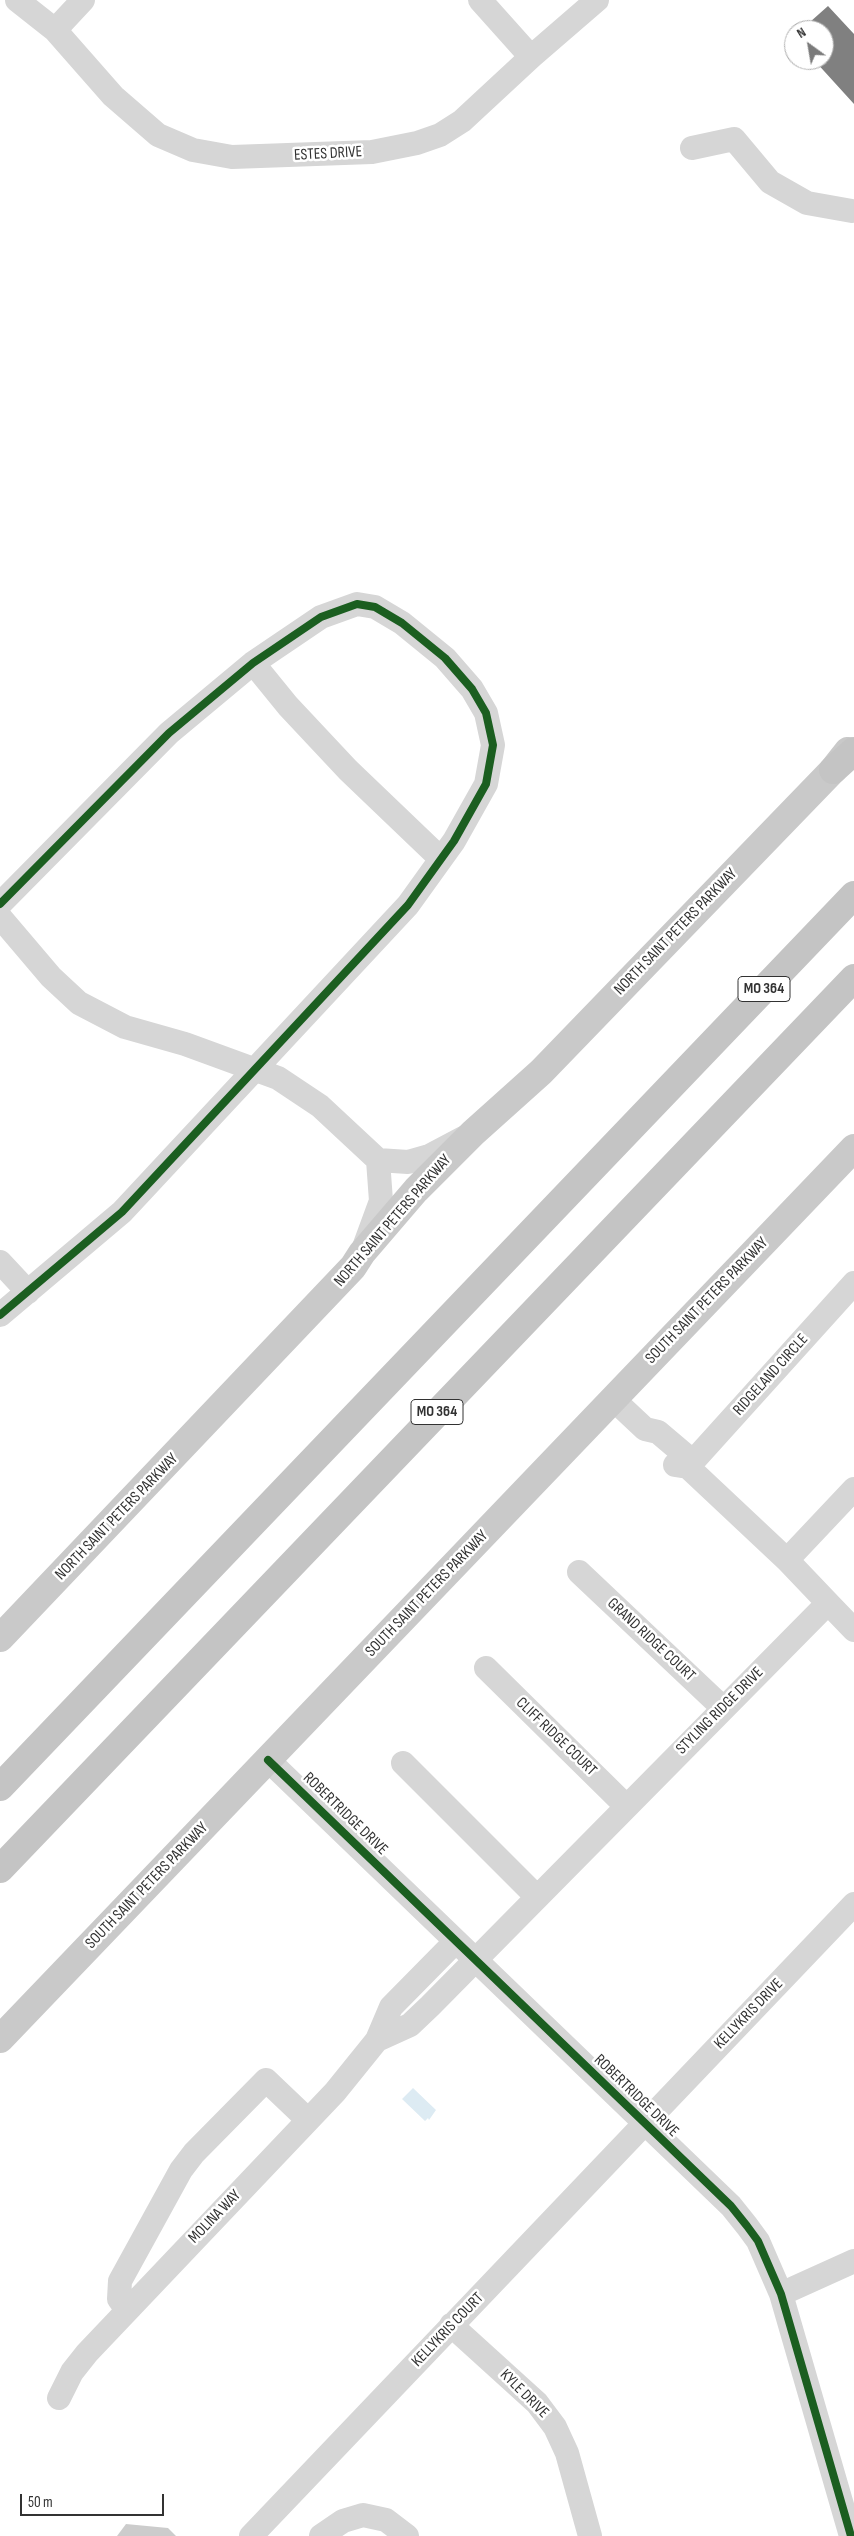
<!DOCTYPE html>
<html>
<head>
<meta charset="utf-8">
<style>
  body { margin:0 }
  #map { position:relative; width:854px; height:2536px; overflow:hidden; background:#fff; font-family:"Sofia Sans Condensed",sans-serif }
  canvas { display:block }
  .north { position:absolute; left:784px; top:20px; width:50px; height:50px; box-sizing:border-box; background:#fff; border:1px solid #adadad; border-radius:50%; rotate:328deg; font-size:14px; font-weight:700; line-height:20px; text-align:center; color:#323232 }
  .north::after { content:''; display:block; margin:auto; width:18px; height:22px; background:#7a7a7a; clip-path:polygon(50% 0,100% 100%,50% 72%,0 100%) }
  .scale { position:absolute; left:20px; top:2494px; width:144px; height:22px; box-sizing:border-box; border:2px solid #323232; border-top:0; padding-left:6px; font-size:15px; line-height:18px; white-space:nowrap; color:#323232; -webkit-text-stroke:4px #fff; paint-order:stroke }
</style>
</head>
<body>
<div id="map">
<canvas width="854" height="2536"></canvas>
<div class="north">N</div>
<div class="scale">50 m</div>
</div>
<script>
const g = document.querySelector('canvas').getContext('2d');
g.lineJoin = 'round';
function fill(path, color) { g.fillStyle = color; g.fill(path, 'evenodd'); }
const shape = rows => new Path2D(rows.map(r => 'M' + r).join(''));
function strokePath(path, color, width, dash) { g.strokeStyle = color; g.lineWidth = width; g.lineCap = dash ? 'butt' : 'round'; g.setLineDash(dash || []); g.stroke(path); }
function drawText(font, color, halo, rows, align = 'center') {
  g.font = font + ' "Sofia Sans Condensed",sans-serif'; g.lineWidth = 5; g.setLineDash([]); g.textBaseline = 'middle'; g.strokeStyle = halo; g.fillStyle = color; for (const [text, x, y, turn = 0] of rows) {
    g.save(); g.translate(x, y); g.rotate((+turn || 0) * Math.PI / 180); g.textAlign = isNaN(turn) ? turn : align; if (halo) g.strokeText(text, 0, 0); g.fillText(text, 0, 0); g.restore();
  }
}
fill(shape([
  [413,2088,436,2110,429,2120,428,2118,425,2121,402,2099]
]), '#ddebf3');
fill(shape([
  [126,2524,168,2528,176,2536,117,2536]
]), '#0003');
fill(shape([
  [828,6,854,34,854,104,814,60,824,60,824,30,801,30]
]), '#808080');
strokePath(shape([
  [17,0,55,30,113,96,158,135,193,150,232,157,372,152,417,143,440,135,462,121,531,57,597,0],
  [480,0,531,57],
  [55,30,83,0],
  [692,148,734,139,770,182,807,203,852,211],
  [253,663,288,706,348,770,441,859],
  [0,904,169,733,253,663,321,617,357,604,375,607,402,623,445,658,472,689,486,713,493,745,486,784,454,841,408,905,122,1212,0,1315],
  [0,917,51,977,79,1003,125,1027,185,1044,278,1078,320,1106,378,1160,408,1162,429,1156,463,1138],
  [363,1250,381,1201,378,1160],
  [0,1262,28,1292],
  [675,1465,688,1467,854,1283],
  [787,1560,854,1489],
  [579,1572,723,1708],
  [828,1603,854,1630],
  [486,1668,626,1806],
  [268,1760,731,2206,747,2226,758,2241,781,2294,851,2536],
  [403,1763,537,1897],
  [377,2040,410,2025,430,2006,828,1603,787,1560,688,1467,684,1454,658,1432,645,1429,613,1399],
  [781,2294,854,2261],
  [127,2310,119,2299,120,2281,181,2170,194,2153,266,2080,308,2120],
  [451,2325,537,2403,555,2427,567,2453,590,2536],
  [59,2398,72,2372,87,2353,335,2092,377,2040,391,2007,456,1941],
  [251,2536,854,1904],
  [321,2536,343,2521,363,2515,386,2520,407,2536]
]), '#d6d6d6', 24);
strokePath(shape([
  [0,1638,353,1267,362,1253,416,1190,473,1133,541,1072,833,770,848,751],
  [0,2039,854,1148]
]), '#c9c9c9', 28);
strokePath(shape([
  [833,770,854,751],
  [0,1787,854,895],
  [0,1869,854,978]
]), '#c4c4c4', 28);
strokePath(shape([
  [0,904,169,733,253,663,321,617,357,604,375,607,402,623,445,658,472,689,486,713,493,745,486,784,454,841,408,905,122,1212,0,1315],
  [268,1760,731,2206,747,2226,758,2241,781,2294,851,2536]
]), '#1b5e20', 8);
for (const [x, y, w] of [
  [764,989,52],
  [437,1412,52]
]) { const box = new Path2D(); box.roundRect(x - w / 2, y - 12.5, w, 25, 4); g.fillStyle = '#fff'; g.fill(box); strokePath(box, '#323232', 1); }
drawText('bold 15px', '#323232', null, [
  ["MO 364",764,989],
  ["MO 364",437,1412]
]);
drawText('16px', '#323232', '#fff', [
  ["ESTES DRIVE",328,154,-3],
  ["NORTH SAINT PETERS PARKWAY",676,932,-46],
  ["NORTH SAINT PETERS PARKWAY",393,1221,-49],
  ["SOUTH SAINT PETERS PARKWAY",707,1301,-46],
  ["RIDGELAND CIRCLE",771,1375,-48],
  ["NORTH SAINT PETERS PARKWAY",117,1517,-46],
  ["SOUTH SAINT PETERS PARKWAY",427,1594,-46],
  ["GRAND RIDGE COURT",651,1640,43],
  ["STYLING RIDGE DRIVE",720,1711,-45],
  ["CLIFF RIDGE COURT",556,1737,44],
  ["ROBERTRIDGE DRIVE",345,1814,44],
  ["SOUTH SAINT PETERS PARKWAY",147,1886,-46],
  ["KELLYKRIS DRIVE",749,2014,-46],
  ["ROBERTRIDGE DRIVE",636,2096,44],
  ["MOLINA WAY",215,2217,-46],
  ["KELLYKRIS COURT",448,2330,-46],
  ["KYLE DRIVE",524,2394,45]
]);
</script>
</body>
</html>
